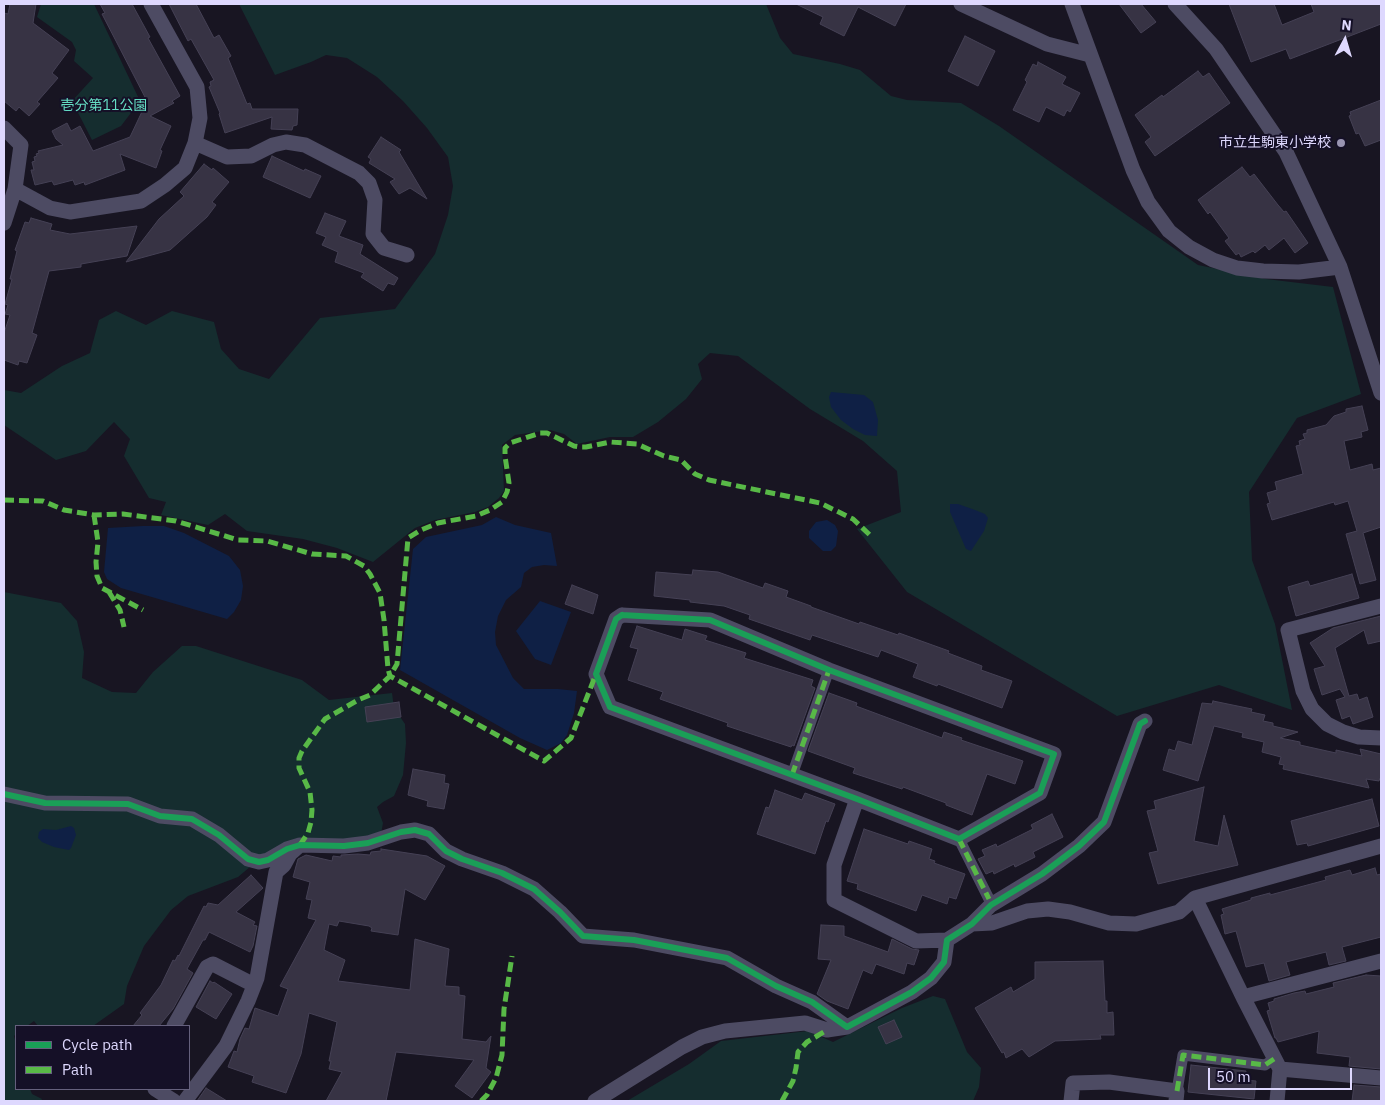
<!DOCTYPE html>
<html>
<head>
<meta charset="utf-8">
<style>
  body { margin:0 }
  #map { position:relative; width:1385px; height:1105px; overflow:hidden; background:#181522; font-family:"IBM Plex Sans",sans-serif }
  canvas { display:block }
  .frame { position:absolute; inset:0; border:5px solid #ded8fe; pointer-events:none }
  .legend { position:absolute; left:15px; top:1025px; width:175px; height:65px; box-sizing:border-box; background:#151027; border:1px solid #65607d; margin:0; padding:6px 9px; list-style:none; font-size:15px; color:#ded8fe }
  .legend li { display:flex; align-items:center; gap:10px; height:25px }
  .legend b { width:25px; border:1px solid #65607d }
  .north { position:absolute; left:1320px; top:15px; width:50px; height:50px; -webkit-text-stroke:4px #151027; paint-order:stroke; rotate:6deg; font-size:14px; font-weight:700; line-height:20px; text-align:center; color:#ded8fe }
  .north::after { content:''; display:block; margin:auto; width:18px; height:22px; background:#ded8fe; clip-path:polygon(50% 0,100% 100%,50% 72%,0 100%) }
  .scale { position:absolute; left:1208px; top:1068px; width:144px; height:22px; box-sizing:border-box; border:2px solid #ded8fe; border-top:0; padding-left:6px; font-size:15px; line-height:18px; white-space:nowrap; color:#ded8fe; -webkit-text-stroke:4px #151027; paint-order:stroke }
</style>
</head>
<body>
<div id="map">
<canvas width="1385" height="1105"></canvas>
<div class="frame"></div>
<ul class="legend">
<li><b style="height:6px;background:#1a9f57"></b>Cycle path</li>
<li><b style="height:6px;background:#58b947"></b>Path</li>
</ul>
<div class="north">N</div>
<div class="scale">50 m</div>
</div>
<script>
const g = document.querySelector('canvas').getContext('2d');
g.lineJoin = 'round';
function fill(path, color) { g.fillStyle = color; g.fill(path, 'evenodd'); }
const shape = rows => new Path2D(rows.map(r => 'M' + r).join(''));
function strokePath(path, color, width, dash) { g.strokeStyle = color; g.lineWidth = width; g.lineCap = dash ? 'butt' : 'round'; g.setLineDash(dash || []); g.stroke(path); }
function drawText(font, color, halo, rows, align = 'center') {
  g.font = font + ' "IBM Plex Sans","Noto Sans JP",sans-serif'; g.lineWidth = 4; g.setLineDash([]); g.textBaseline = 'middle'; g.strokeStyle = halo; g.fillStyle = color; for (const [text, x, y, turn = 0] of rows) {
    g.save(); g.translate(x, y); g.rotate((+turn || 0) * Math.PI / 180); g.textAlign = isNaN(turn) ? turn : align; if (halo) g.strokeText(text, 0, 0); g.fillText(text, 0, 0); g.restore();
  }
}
fill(shape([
  [41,4,94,4,140,101,121,126,92,140,72,101,93,78,74,61,76,50,72,42,37,17],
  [239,4,766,4,780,38,793,54,840,64,860,70,891,96,907,100,961,103,999,126,1198,265,1266,279,1333,287,1361,394,1297,418,1249,492,1252,560,1275,624,1292,710,1219,685,1117,716,907,592,857,529,901,512,897,471,863,441,810,409,738,356,710,353,698,364,702,379,686,399,658,422,633,437,610,437,577,444,564,434,550,430,515,435,502,445,504,491,499,498,488,507,475,512,435,520,415,528,373,562,337,548,303,539,247,531,225,514,208,525,161,515,166,502,149,498,124,456,130,439,114,422,86,451,56,460,4,425,4,390,21,393,62,366,90,353,99,320,116,311,146,325,172,311,214,322,221,349,239,369,269,379,320,318,395,309,435,254,448,215,453,186,448,157,427,128,403,101,377,77,347,58,326,55,311,62,275,75],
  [4,592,61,603,77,621,84,652,82,678,112,692,136,693,153,672,182,646,196,646,302,680,329,700,392,693,394,708,405,724,406,743,403,775,394,796,383,802,377,807,383,823,381,834,263,856,238,877,188,896,171,910,144,946,127,986,124,1004,93,1026,38,1026,34,1021,27,1026,16,1026,16,1034,14,1036,16,1043,16,1089,30,1089,32,1094,42,1099,41,1101,4,1101],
  [933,996,945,999,967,1052,981,1068,979,1087,973,1101,627,1101,689,1064,721,1041,808,1031,833,1042,902,1008]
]), '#152d2f');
fill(shape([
  [831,392,864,395,873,402,878,420,877,436,865,435,853,429,841,420,831,407,829,397],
  [950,504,958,504,975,510,985,514,988,518,984,531,971,551,966,549,950,512],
  [496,517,515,525,551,533,557,566,544,565,532,567,524,573,521,587,506,600,498,616,495,632,496,645,513,678,524,689,558,689,577,691,574,713,567,735,561,743,547,750,520,738,400,670,413,549,426,537,482,525],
  [827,520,835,525,838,531,836,546,831,551,823,551,809,538,809,531,816,522],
  [143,526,164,526,184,533,229,556,240,570,243,586,241,600,234,612,227,619,121,588,107,579,104,572,108,528],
  [540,601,571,612,551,665,535,659,516,631],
  [71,826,74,828,76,835,71,848,69,850,54,847,42,842,38,838,39,832,43,829,56,830]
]), '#0f2045');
const building = shape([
  [10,4,36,4,33,23,69,50,52,73,58,78,37,102,40,104,29,116,19,107,16,111,4,101,4,13,8,14,10,4],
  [100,4,132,4,150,37,148,38,180,96,172,101,174,103,150,116,171,126,160,150,162,151,156,168,120,154,125,170,85,185,84,182,75,185,73,180,54,185,52,181,35,185,31,170,34,170,32,162,35,161,34,157,37,156,36,154,39,153,38,151,63,145,56,139,52,131,67,123,71,131,80,126,93,151,130,137,147,101,102,14,105,13,100,4],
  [169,4,196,4,214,38,219,35,231,56,228,58,247,104,250,103,252,109,298,109,297,125,293,126,292,130,271,129,272,117,225,133,219,114,220,113,209,87,211,86,210,82,214,80,191,39,188,41,169,4],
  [796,4,906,4,895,26,858,7,844,36,820,24,823,17,796,4],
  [1119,4,1141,4,1156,22,1141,33,1119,4],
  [1229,4,1274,4,1282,25,1314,12,1311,4,1381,4,1381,24,1290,59,1286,49,1251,62,1229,4],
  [965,36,995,51,978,86,948,71,965,36],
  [1038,62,1066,77,1062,84,1080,93,1070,112,1067,110,1064,116,1046,107,1039,122,1013,110,1027,82,1025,80,1033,64,1037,66,1038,62],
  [1198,71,1203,77,1209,73,1230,103,1155,156,1145,142,1151,137,1135,115,1162,95,1163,97,1198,71],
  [1381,100,1381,140,1365,146,1359,133,1356,134,1349,116,1351,115,1350,112,1381,100],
  [381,137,401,150,399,152,427,199,410,188,399,194,390,182,395,179,369,163,371,159,368,157,381,137],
  [272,156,304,171,305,169,321,176,310,198,263,177,272,156],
  [204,164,212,170,213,168,229,182,212,202,216,205,207,217,170,250,126,262,159,219,184,196,180,192,204,164],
  [1242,167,1250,177,1254,174,1278,205,1284,212,1286,211,1308,243,1295,253,1284,238,1269,250,1265,245,1255,253,1253,251,1241,257,1239,253,1236,255,1225,241,1229,238,1210,212,1208,214,1198,200,1242,167],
  [325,213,346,221,339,236,363,245,360,254,398,278,394,285,388,283,383,291,361,277,364,273,335,262,338,252,322,245,326,237,316,233,325,213],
  [31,218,52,224,50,230,70,234,137,226,127,256,81,264,81,267,49,271,32,333,37,335,27,363,19,361,18,365,4,360,4,333,10,315,5,314,8,305,5,304,12,279,10,279,17,251,15,250,25,222,29,223,31,218],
  [1362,406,1368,430,1361,432,1362,437,1344,441,1350,470,1372,464,1373,470,1381,468,1381,527,1363,533,1376,580,1360,584,1346,534,1357,531,1348,501,1335,505,1334,502,1272,520,1267,504,1270,503,1267,493,1277,490,1275,482,1303,474,1296,446,1300,445,1299,441,1305,439,1303,434,1307,433,1307,430,1326,425,1334,416,1346,412,1346,409,1362,406],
  [693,570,718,572,763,588,765,583,788,591,786,597,811,606,811,607,859,624,860,622,898,635,899,633,949,651,948,653,982,666,981,670,1012,681,1002,708,938,684,937,686,913,677,918,664,881,650,878,657,812,635,810,640,749,619,750,615,724,606,690,602,690,600,654,596,656,572,692,575,693,570],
  [1352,574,1359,598,1296,616,1288,587,1308,581,1310,586,1352,574],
  [572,585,598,595,593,614,565,604,572,585],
  [1381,616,1381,641,1368,644,1364,630,1335,648,1349,696,1357,694,1359,700,1367,697,1373,717,1353,724,1350,716,1342,719,1336,700,1345,697,1340,689,1322,695,1314,669,1325,666,1310,643,1333,628,1381,616],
  [637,626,682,640,685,629,707,636,705,640,746,653,744,658,813,680,811,686,815,688,794,746,792,745,791,747,727,726,728,723,660,699,663,692,628,680,638,649,630,647,637,626],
  [829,693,857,703,856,706,942,738,944,732,962,738,961,740,1023,761,1015,784,987,774,972,815,946,805,946,803,903,787,902,789,853,773,855,768,808,751,829,693],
  [1213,701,1252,709,1251,712,1265,715,1263,721,1273,723,1273,726,1298,732,1280,738,1300,742,1300,745,1336,753,1336,750,1362,756,1360,749,1381,754,1381,778,1380,778,1379,781,1366,779,1369,788,1283,769,1284,765,1279,764,1281,757,1262,752,1264,742,1242,737,1243,733,1214,726,1198,781,1163,770,1169,749,1175,751,1178,741,1192,745,1202,703,1212,704,1213,701],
  [399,702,401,717,367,722,365,707,399,702],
  [413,769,445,775,444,783,449,784,444,809,427,806,428,801,408,795,413,769],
  [1204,787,1194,841,1218,846,1224,815,1238,865,1158,884,1149,853,1158,851,1147,811,1156,809,1154,801,1204,787],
  [775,790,802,800,805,793,835,804,828,822,826,821,815,854,757,834,766,807,769,808,775,790],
  [1372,799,1379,826,1308,846,1307,843,1297,845,1291,821,1372,799],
  [1052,814,1063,837,1033,852,1035,857,1015,867,1014,864,994,874,993,871,986,874,978,859,985,856,982,850,996,844,997,847,1033,829,1031,825,1052,814],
  [864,829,908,844,909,841,932,849,929,859,935,861,934,863,965,874,956,899,949,897,947,904,922,895,916,911,857,889,858,884,847,881,864,829],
  [381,849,427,856,445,866,425,900,405,889,398,935,371,931,372,928,369,926,339,921,337,926,329,924,324,950,345,960,338,981,410,990,415,939,449,949,445,986,459,987,459,995,465,996,462,1039,486,1042,491,1036,486,1068,491,1072,472,1098,455,1086,474,1060,396,1052,386,1101,326,1101,342,1072,329,1069,331,1061,329,1061,337,1022,309,1013,301,1054,286,1093,252,1082,254,1076,228,1067,234,1051,237,1052,240,1039,245,1028,249,1029,255,1008,278,1016,288,989,280,986,316,920,308,918,312,900,306,899,310,882,293,877,298,859,306,855,332,861,333,856,341,857,341,855,358,854,370,855,371,852,381,851,381,849],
  [1375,868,1377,875,1381,874,1381,937,1342,947,1346,961,1329,965,1326,952,1286,962,1290,975,1269,981,1264,963,1246,967,1236,931,1225,934,1221,915,1224,914,1222,909,1251,900,1251,898,1270,893,1270,895,1326,880,1325,877,1350,870,1352,875,1375,868],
  [251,875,263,888,236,912,255,922,253,925,257,926,253,946,250,952,209,932,205,940,203,940,187,969,193,973,173,1009,159,1026,133,1026,142,1015,140,1013,161,985,173,960,175,961,178,955,179,956,204,906,206,907,208,903,218,905,251,875],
  [821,925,844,926,844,936,888,952,892,939,912,949,919,950,914,965,907,963,904,974,876,964,872,974,863,970,848,1009,827,1001,817,994,831,960,818,959,821,925],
  [1103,961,1105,1001,1107,1001,1107,1013,1113,1012,1114,1035,1100,1035,1101,1039,1055,1041,1029,1057,1022,1049,1006,1058,1004,1052,1002,1053,975,1008,1011,987,1013,992,1035,979,1035,962,1103,961],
  [1366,975,1381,976,1381,1069,1349,1066,1350,1057,1317,1053,1319,1031,1278,1042,1276,1038,1275,1038,1267,1011,1270,1010,1268,1003,1274,1001,1274,999,1294,993,1305,991,1306,994,1334,987,1333,983,1366,975],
  [210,981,213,983,214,982,232,994,216,1019,196,1007,210,981],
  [894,1020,902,1037,886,1044,878,1027,894,1020],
  [1191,1065,1246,1071,1245,1080,1256,1081,1254,1099,1188,1092,1191,1065],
  [1354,1085,1381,1087,1381,1101,1352,1101,1354,1085],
  [206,1088,227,1101,197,1101,206,1088]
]);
fill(building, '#373344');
strokePath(building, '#454155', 1);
strokePath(shape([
  [792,775,829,670],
  [959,839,989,899],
  [1177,1091,1183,1055,1265,1065,1274,1059]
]), '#4d4b63', 11);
strokePath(shape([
  [961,4,1047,44,1090,55],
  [1072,4,1133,170,1148,202,1169,231,1189,247,1213,260,1237,268,1263,271,1299,272,1340,267],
  [1175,4,1216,49,1286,152,1340,267,1381,393],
  [4,128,21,145,15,189,4,223],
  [195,143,227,157,251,156,273,145,286,142,305,145,359,173,369,183,375,200,373,234,384,248,407,255],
  [15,189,50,208,70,212,141,201,165,185,185,168,195,143,200,118,197,87,151,4],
  [1381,606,1288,630,1303,691,1312,709,1327,724,1343,732,1359,737,1381,738],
  [622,615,710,620,829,670,1054,754,1040,793,959,839,857,799,610,707,596,674,616,619,622,615],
  [4,794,45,803,128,804,160,816,192,819,219,835,248,859,259,862,268,860,287,849,300,845,344,846,368,843,401,832,415,830,429,834,446,851,462,859,502,873,534,889,560,912,583,936,634,940,727,958,776,986,812,1002,847,1027,912,992,931,978,944,962,947,940,972,924,991,905,1042,874,1079,846,1104,822,1140,724,1145,721],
  [857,799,834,865,834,900,916,941,947,940],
  [1195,898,1243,997,1280,1069,1277,1101],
  [972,924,992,923,1027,911,1048,909,1070,912,1109,923,1136,924,1179,912,1195,898,1381,846],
  [1243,997,1381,961],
  [174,1026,207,967,213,964,254,985],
  [1280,1069,1381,1078],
  [155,1089,174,1101],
  [185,1101,226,1046,248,1001,257,978,276,872,284,865,290,854,299,846],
  [595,1101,682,1047,702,1037,725,1031,805,1023,827,1030,847,1027],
  [1071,1101,1073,1083,1109,1082,1177,1091,1176,1101]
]), '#4d4b63', 15);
strokePath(shape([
  [4,500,43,501,64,510,94,515,123,514,176,521,238,540,267,541,312,554,346,556,364,566,370,574,380,593,384,620,388,669,390,676,544,761,571,738,596,674],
  [94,515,98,542,96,562,97,576,102,588,143,610],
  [109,592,120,610,124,627],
  [792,775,829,670],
  [959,839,989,899],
  [300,845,308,833,311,822,312,810,310,792,299,768,299,758,302,751,325,719,358,700,370,695,390,676,397,664,408,538,421,530,438,523,476,516,490,510,502,502,507,492,509,483,505,456,505,448,510,443,540,433,547,433,574,446,580,447,586,447,610,442,637,444,664,456,681,460,695,474,709,480,820,503,853,519,872,537],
  [1177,1091,1183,1055,1265,1065,1274,1059],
  [481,1101,487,1095,496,1078,502,1055,504,1009,512,956],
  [782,1101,793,1081,796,1068,798,1052,807,1042,827,1030]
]), '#58b947', 5, [10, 5]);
strokePath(shape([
  [622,615,710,620,829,670,1054,754,1040,793,959,839,857,799,610,707,596,674,616,619,622,615],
  [4,794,45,803,128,804,160,816,192,819,219,835,248,859,259,862,268,860,287,849,300,845,344,846,368,843,401,832,415,830,429,834,446,851,462,859,502,873,534,889,560,912,583,936,634,940,727,958,776,986,812,1002,847,1027,912,992,931,978,944,962,947,940,972,924,991,905,1042,874,1079,846,1104,822,1140,724,1145,721]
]), '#1a9f57', 6);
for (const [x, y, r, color] of [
  [1341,143,5,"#9994b1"]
]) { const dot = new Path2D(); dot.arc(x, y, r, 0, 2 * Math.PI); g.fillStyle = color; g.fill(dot); strokePath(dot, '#151027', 2); }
drawText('14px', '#65ddc4', '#151027', [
  ["壱分第11公園",104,106]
]);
drawText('14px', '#ded8fe', '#151027', [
  ["市立生駒東小学校",1331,143]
], 'right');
</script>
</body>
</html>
